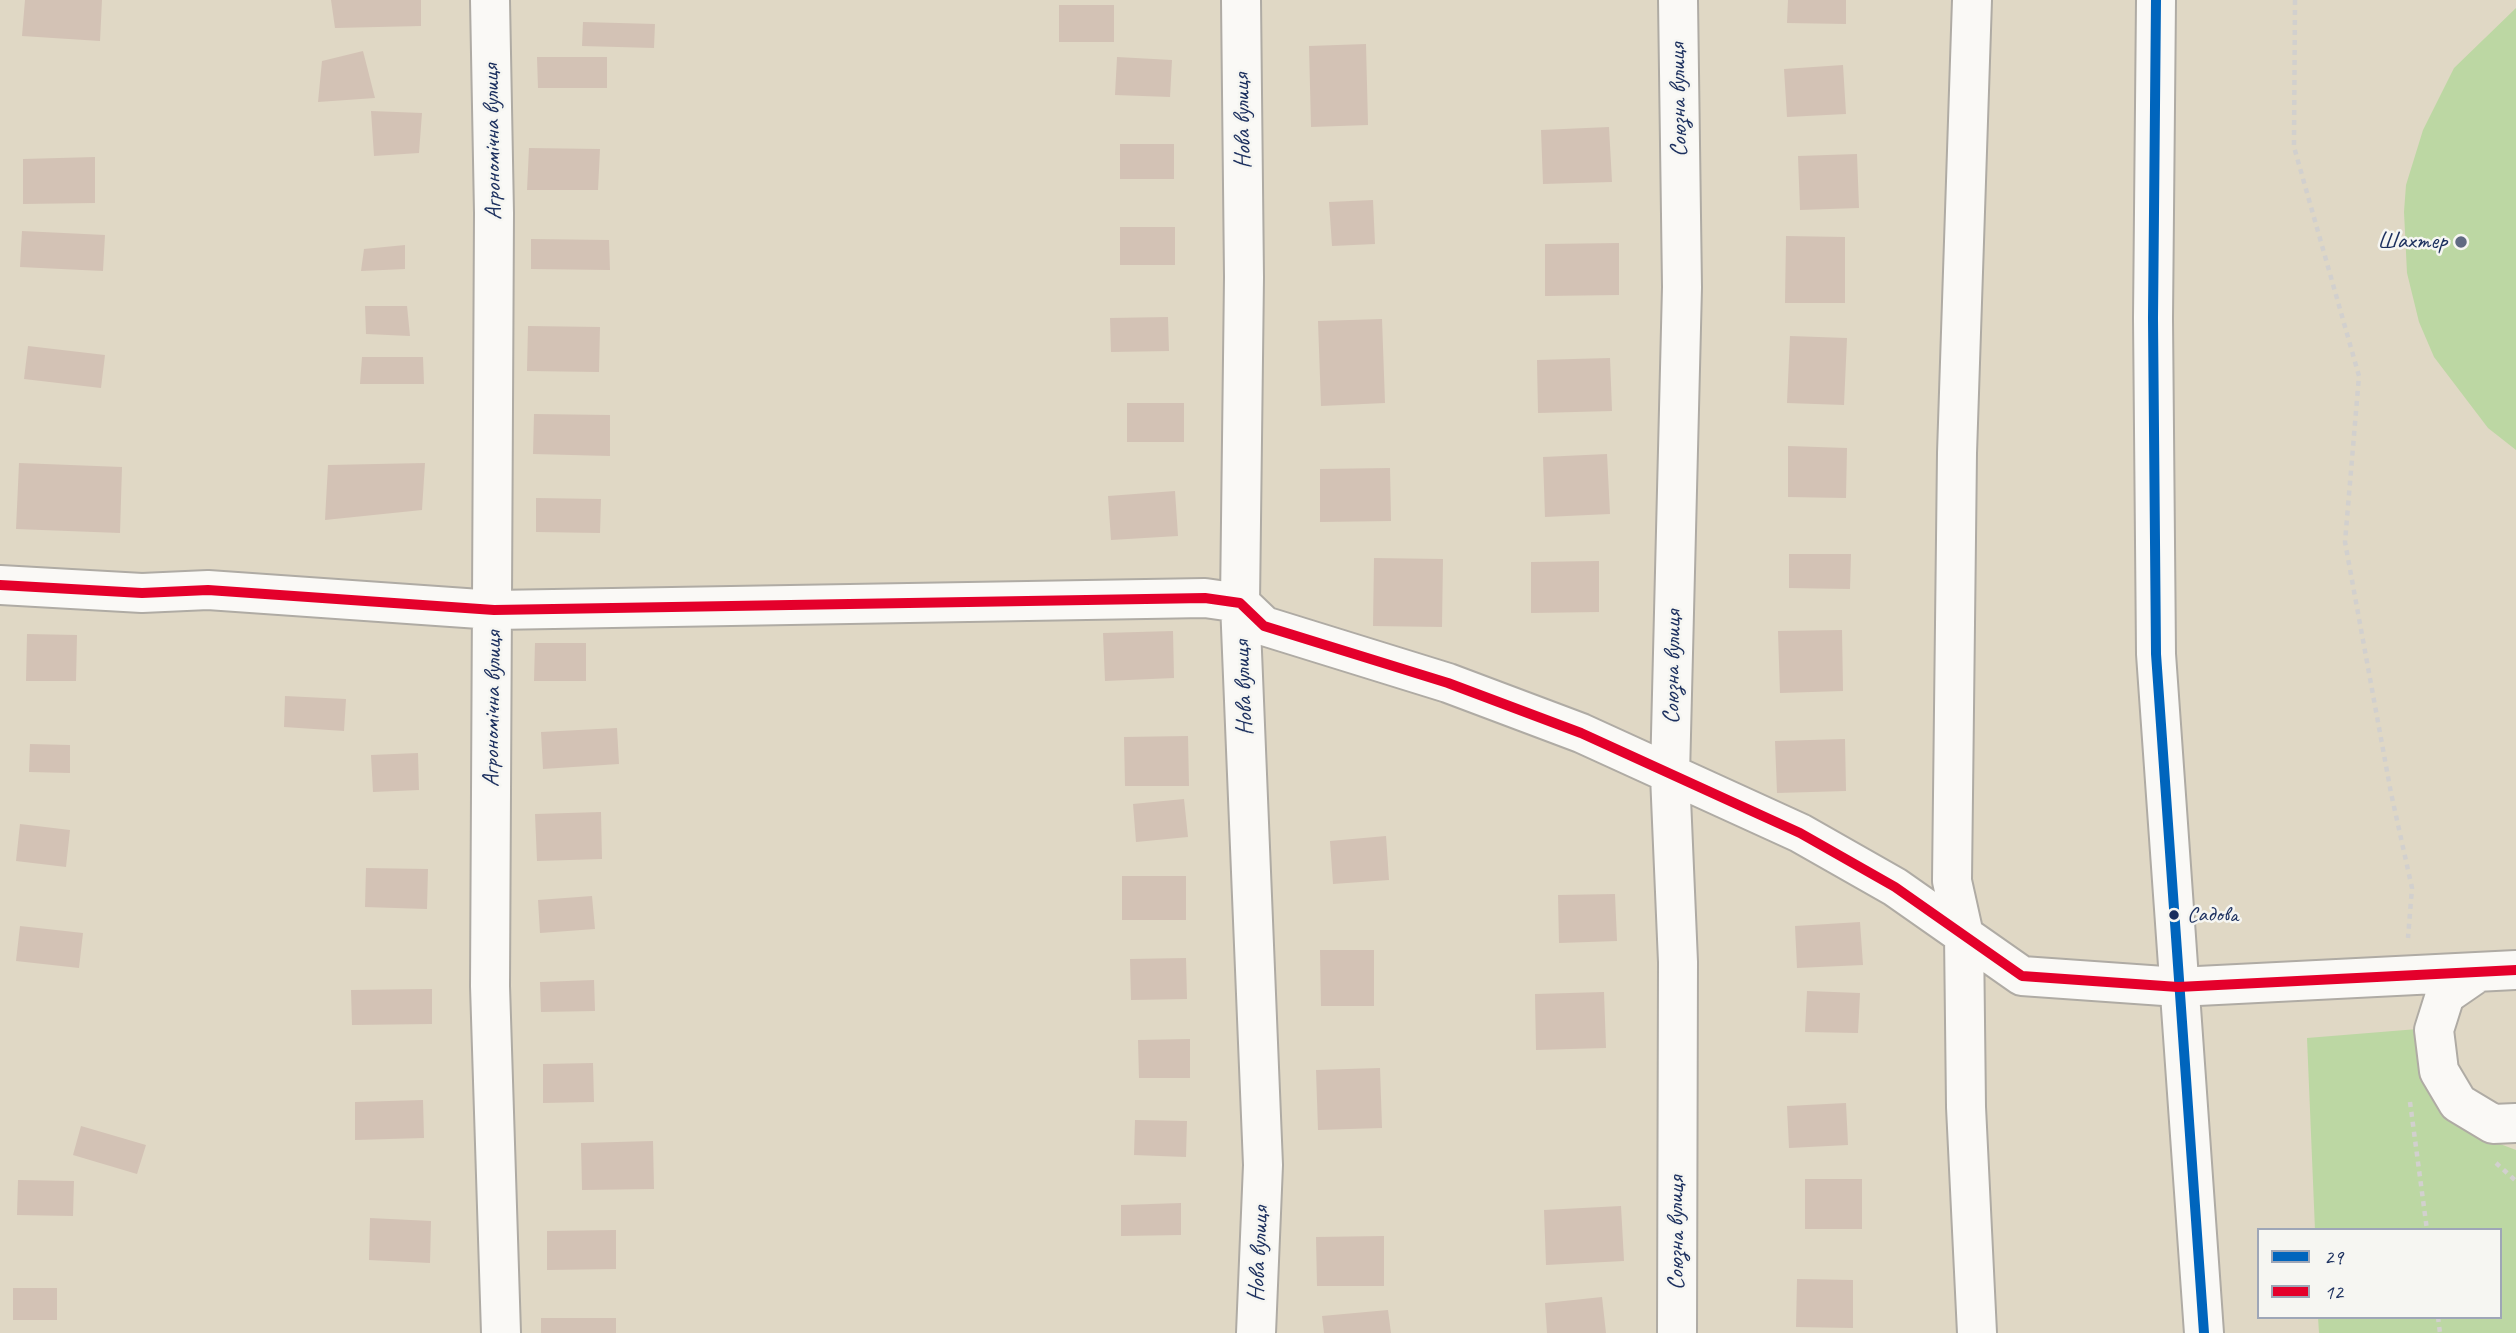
<!DOCTYPE html>
<html>
<head>
<meta charset="utf-8">
<style>
  body { margin:0 }
  #map { position:relative; width:2516px; height:1333px; overflow:hidden; background:#e0d8c5; font-family:Caveat,sans-serif }
  canvas { display:block }
  .legend { position:absolute; left:2257px; top:1228px; width:245px; height:91px; box-sizing:border-box; background:#f6f6f2; border:2px solid #9ea6b7; margin:0; padding:9px 12px; list-style:none; font-size:21px; color:#1b2f5e }
  .legend li { display:flex; align-items:center; gap:14px; height:35px }
  .legend b { width:35px; border:2px solid #9ea6b7 }
</style>
</head>
<body>
<div id="map">
<canvas width="2516" height="1333"></canvas>
<ul class="legend">
<li><b style="height:9px;background:#0065bd"></b>29</li>
<li><b style="height:9px;background:#e4002b"></b>12</li>
</ul>
</div>
<script>
const g = document.querySelector('canvas').getContext('2d');
g.lineJoin = 'round';
function fill(path, color) { g.fillStyle = color; g.fill(path, 'evenodd'); }
const shape = rows => new Path2D(rows.map(r => 'M' + r).join(''));
function strokePath(path, color, width, dash) { g.strokeStyle = color; g.lineWidth = width; g.lineCap = dash ? 'butt' : 'round'; g.setLineDash(dash || []); g.stroke(path); }
function drawText(font, color, halo, rows, align = 'center') {
  g.font = font + ' Caveat,sans-serif'; g.lineWidth = 5; g.setLineDash([]); g.textBaseline = 'middle'; g.strokeStyle = halo; g.fillStyle = color; for (const [text, x, y, turn = 0] of rows) {
    g.save(); g.translate(x, y); g.rotate((+turn || 0) * Math.PI / 180); g.textAlign = isNaN(turn) ? turn : align; if (halo) g.strokeText(text, 0, 0); g.fillText(text, 0, 0); g.restore();
  }
}
fill(shape([
  [2516,8,2516,450,2488,428,2434,357,2419,322,2407,273,2404,212,2406,185,2423,130,2454,68],
  [2430,1028,2479,1136,2516,1150,2516,1333,2319,1333,2318,1317,2500,1317,2500,1230,2315,1230,2307,1038]
]), '#bcd7a3');
fill(shape([
  [25,0,102,0,100,41,22,36],
  [331,0,421,0,421,26,335,28],
  [1788,0,1846,0,1846,24,1787,23],
  [1059,5,1114,5,1114,42,1059,42],
  [583,22,655,24,654,48,582,46],
  [1366,44,1368,125,1311,127,1309,46],
  [363,51,375,98,318,102,322,61],
  [537,57,607,57,607,88,538,88],
  [1117,57,1172,60,1170,97,1115,95],
  [1843,65,1846,114,1787,117,1784,69],
  [371,111,422,113,419,153,374,156],
  [1609,127,1612,182,1543,184,1541,130],
  [1120,144,1174,144,1174,179,1120,179],
  [529,148,600,149,598,190,527,190],
  [1857,154,1859,208,1800,210,1798,156],
  [95,157,95,203,23,204,23,159],
  [1373,200,1375,244,1332,246,1329,202],
  [1120,227,1175,227,1175,265,1120,265],
  [22,231,105,235,103,271,20,267],
  [1786,236,1845,237,1845,303,1785,303],
  [531,239,609,240,610,270,531,269],
  [1619,243,1619,295,1545,296,1545,244],
  [405,245,405,269,361,271,364,249],
  [365,306,407,306,410,336,366,334],
  [1168,317,1169,351,1111,352,1110,318],
  [1382,319,1385,403,1321,406,1318,321],
  [528,326,600,327,599,372,527,371],
  [1790,336,1847,338,1844,405,1787,403],
  [28,346,105,355,101,388,24,379],
  [362,357,423,357,424,384,360,384],
  [1610,358,1612,411,1538,413,1537,360],
  [1127,403,1184,403,1184,442,1127,442],
  [534,414,610,415,610,456,533,454],
  [1788,446,1847,448,1846,498,1788,497],
  [1607,454,1610,514,1545,517,1543,457],
  [19,463,122,467,120,533,16,529],
  [425,463,422,510,325,520,328,465],
  [1390,468,1391,521,1320,522,1320,469],
  [1175,491,1178,536,1111,540,1108,496],
  [536,498,601,499,600,533,536,532],
  [1789,554,1851,554,1850,589,1789,588],
  [1374,558,1443,559,1442,627,1373,626],
  [1599,561,1599,612,1531,613,1531,562],
  [1842,630,1843,691,1780,693,1778,631],
  [1173,631,1174,678,1105,681,1103,633],
  [27,634,77,635,76,681,26,681],
  [535,643,586,643,586,681,534,681],
  [285,696,346,699,344,731,284,727],
  [617,728,619,764,543,769,541,732],
  [1188,736,1189,786,1125,786,1124,737],
  [1845,739,1846,791,1777,793,1775,741],
  [30,744,70,745,70,773,29,772],
  [418,753,419,790,373,792,371,755],
  [1184,799,1188,837,1136,842,1133,804],
  [601,812,602,859,537,861,535,814],
  [20,824,70,830,66,867,16,861],
  [1386,836,1389,880,1333,884,1330,841],
  [366,868,428,869,427,909,365,907],
  [1122,876,1186,876,1186,920,1122,920],
  [1615,894,1617,941,1559,943,1558,895],
  [592,896,595,929,540,933,538,900],
  [1860,922,1863,965,1797,968,1795,926],
  [20,926,83,933,79,968,16,961],
  [1320,950,1374,950,1374,1006,1321,1006],
  [1186,958,1187,999,1131,1000,1130,959],
  [594,980,595,1011,541,1012,540,982],
  [432,989,432,1024,352,1025,351,990],
  [1807,991,1860,993,1858,1033,1805,1032],
  [1604,992,1606,1048,1536,1050,1535,994],
  [1190,1039,1190,1078,1139,1078,1138,1040],
  [593,1063,594,1102,543,1103,543,1064],
  [1380,1068,1382,1128,1318,1130,1316,1070],
  [423,1100,424,1138,355,1140,355,1102],
  [1846,1103,1848,1145,1789,1148,1787,1106],
  [1135,1120,1187,1121,1186,1157,1134,1155],
  [81,1126,146,1145,137,1174,73,1155],
  [653,1141,654,1189,582,1190,581,1143],
  [1805,1179,1862,1179,1862,1229,1805,1229],
  [18,1180,74,1181,73,1216,17,1215],
  [1181,1203,1181,1235,1121,1236,1121,1205],
  [1621,1206,1624,1261,1546,1265,1544,1210],
  [370,1218,431,1221,430,1263,369,1260],
  [616,1230,616,1269,547,1270,547,1231],
  [1384,1236,1384,1286,1317,1286,1316,1237],
  [1797,1279,1853,1280,1853,1328,1796,1327],
  [13,1288,57,1288,57,1320,13,1320],
  [1602,1297,1606,1333,1547,1333,1545,1303],
  [1388,1310,1391,1333,1324,1333,1322,1316],
  [541,1318,616,1318,616,1333,541,1333]
]), '#d3c2b5');
const minor = shape([
  [490,0,494,213,490,986,501,1333],
  [1241,0,1244,277,1240,603,1263,1165,1256,1333],
  [1972,0,1957,453,1952,881,1964,935,1966,1107,1977,1333],
  [0,585,142,593,208,590,494,610,1205,598,1240,603,1264,626,1448,683,1581,733,1800,833,1895,887,2022,976,2178,987,2516,970],
  [2474,975,2445,995,2434,1030,2439,1071,2458,1103,2493,1124,2516,1123],
  [1677,1333,1678,962,1670,775,1682,287,1678,0]
]);
const highway = shape([
  [2156,0,2153,318,2156,654,2204,1333]
]);
strokePath(minor, '#afaba4', 42);
strokePath(highway, '#afaba4', 42);
strokePath(shape([
  [2295,0,2294,147,2359,376,2345,542,2391,793,2412,888,2408,938],
  [2410,1102,2427,1230],
  [2496,1163,2516,1181],
  [2438,1317,2440,1333]
]), '#d2d0ce', 4.5, [5, 5]);
strokePath(minor, '#faf9f6', 38);
strokePath(highway, '#faf9f6', 38);
strokePath(shape([
  [2156,0,2153,318,2156,654,2204,1333]
]), '#0065bd', 10);
strokePath(shape([
  [0,585,142,593,208,590,494,610,1205,598,1240,603,1264,626,1448,683,1581,733,1800,833,1895,887,2022,976,2178,987,2516,970]
]), '#e4002b', 10);
for (const [x, y, r, color] of [
  [2461,242,7,"#606a82"],
  [2174,915,6,"#1b2f5e"]
]) { const dot = new Path2D(); dot.arc(x, y, r, 0, 2 * Math.PI); g.fillStyle = color; g.fill(dot); strokePath(dot, '#f6f6f2', 2.5); }
drawText('22px', '#1b2f5e', '#f6f6f2', [
  ["Садова",2187,915]
], 'left');
drawText('24px', '#1b2f5e', '#f6f6f2', [
  ["Союзна вулиця",1679,100,-91],
  ["Нова вулиця",1243,121,-91],
  ["Агрономічна вулиця",493,142,-91],
  ["Союзна вулиця",1673,667,-89],
  ["Нова вулиця",1244,688,-92],
  ["Агрономічна вулиця",493,709,-89],
  ["Союзна вулиця",1677,1233,-90],
  ["Нова вулиця",1259,1254,-87]
]);
drawText('24px', '#1b2f5e', '#f6f6f2', [
  ["Шахтер",2447,242]
], 'right');
</script>
</body>
</html>
